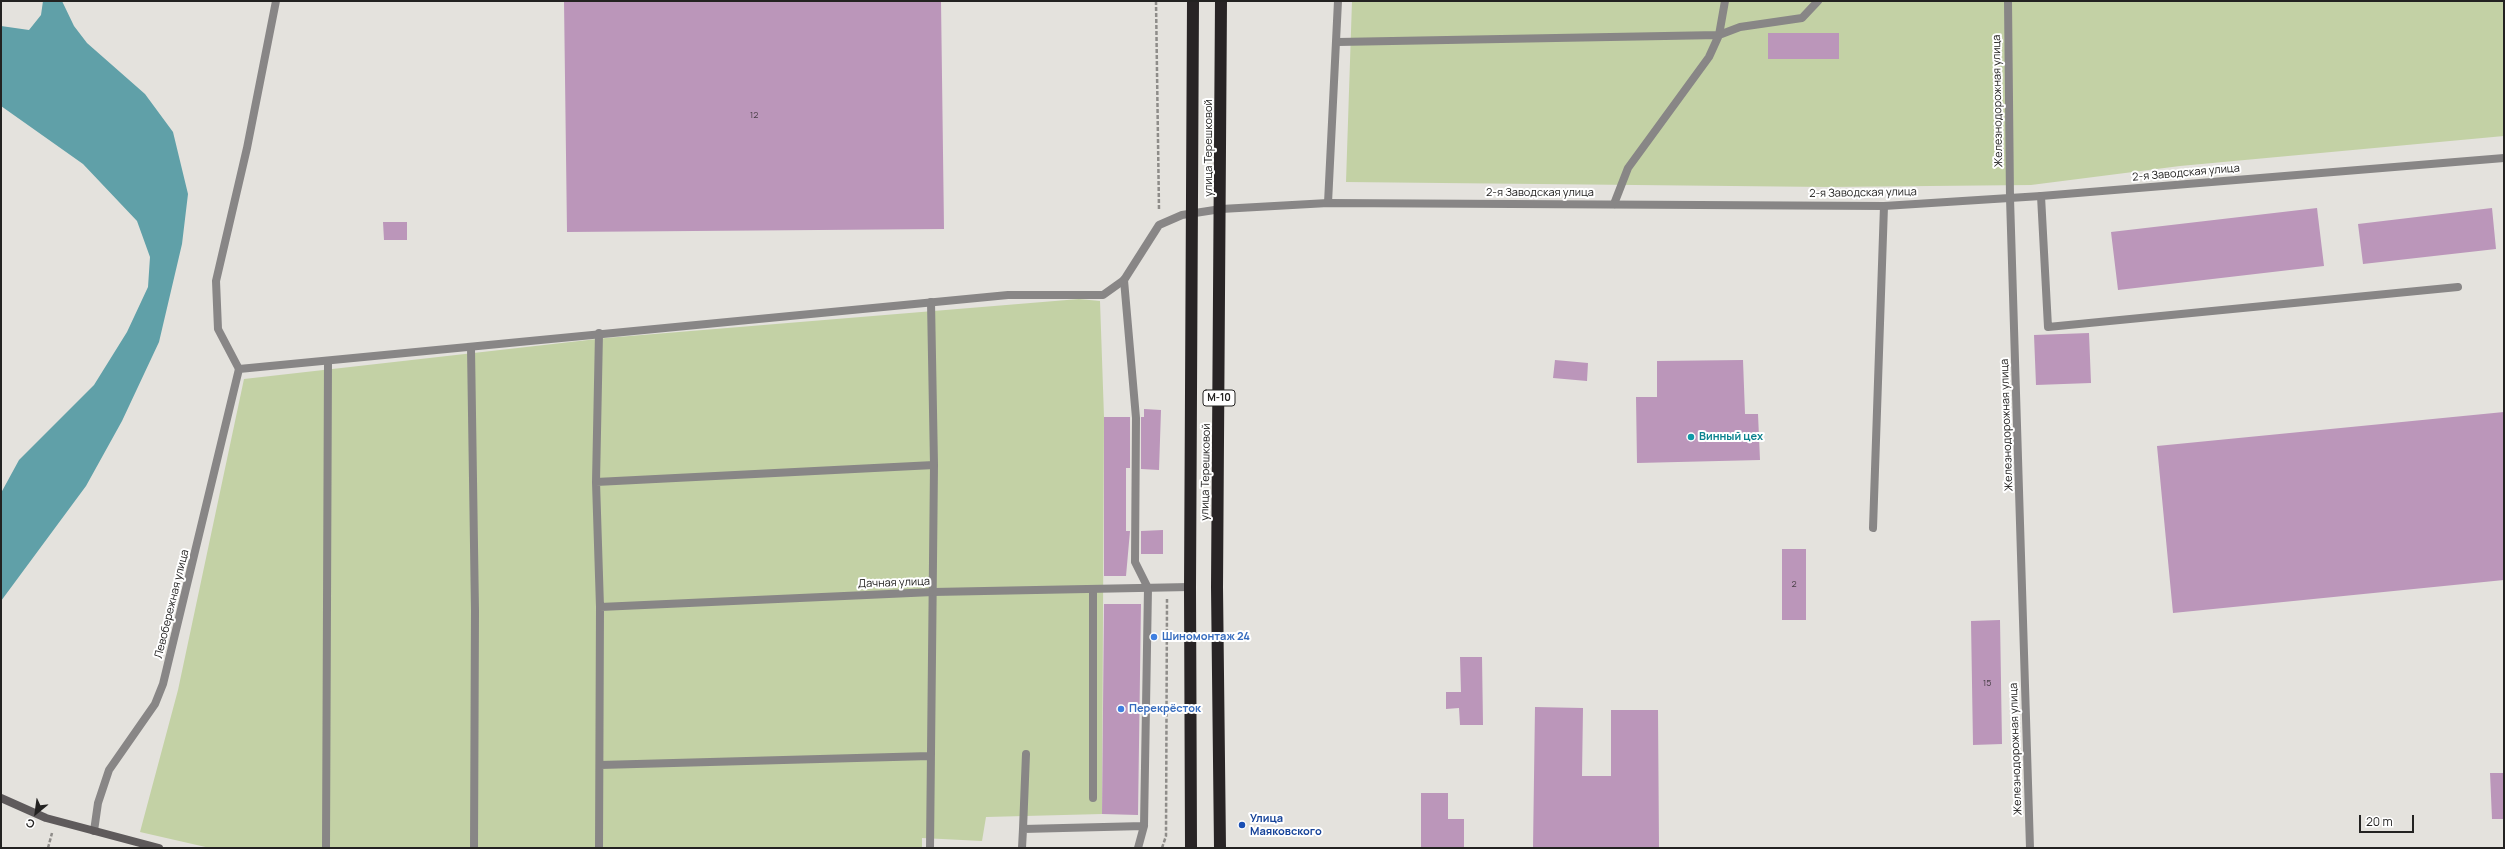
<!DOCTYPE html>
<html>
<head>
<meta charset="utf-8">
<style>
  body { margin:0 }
  #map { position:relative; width:2505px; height:849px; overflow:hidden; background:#e4e2dd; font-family:Manrope,sans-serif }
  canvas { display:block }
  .frame { position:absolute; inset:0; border:2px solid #232221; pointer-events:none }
  .north { position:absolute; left:16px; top:793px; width:40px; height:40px; -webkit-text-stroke:3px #fff; paint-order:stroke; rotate:209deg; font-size:11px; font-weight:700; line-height:16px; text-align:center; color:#232221 }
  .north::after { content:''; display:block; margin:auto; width:14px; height:18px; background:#232221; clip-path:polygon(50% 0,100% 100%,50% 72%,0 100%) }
  .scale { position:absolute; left:2359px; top:815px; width:55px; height:18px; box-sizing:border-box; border:2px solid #232221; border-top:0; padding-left:5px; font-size:12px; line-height:14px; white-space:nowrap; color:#232221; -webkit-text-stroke:3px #fff; paint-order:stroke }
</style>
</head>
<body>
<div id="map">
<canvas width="2505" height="849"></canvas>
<div class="frame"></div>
<div class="north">С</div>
<div class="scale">20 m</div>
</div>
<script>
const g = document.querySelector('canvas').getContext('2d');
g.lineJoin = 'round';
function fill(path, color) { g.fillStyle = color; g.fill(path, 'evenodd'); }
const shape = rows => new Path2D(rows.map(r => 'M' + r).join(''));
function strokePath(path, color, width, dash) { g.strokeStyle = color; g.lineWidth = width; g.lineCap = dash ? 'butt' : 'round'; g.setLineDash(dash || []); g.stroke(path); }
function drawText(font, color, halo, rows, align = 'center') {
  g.font = font + ' Manrope,sans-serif'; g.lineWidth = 4; g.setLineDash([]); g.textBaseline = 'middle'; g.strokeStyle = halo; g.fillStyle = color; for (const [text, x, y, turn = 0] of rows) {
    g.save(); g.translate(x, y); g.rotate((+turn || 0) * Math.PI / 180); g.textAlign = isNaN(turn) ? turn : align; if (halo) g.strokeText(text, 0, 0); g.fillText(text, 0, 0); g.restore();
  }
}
fill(shape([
  [1352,1,2504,1,2504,136,2180,166,2031,185,1828,187,1346,182],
  [1079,299,1100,301,1104,417,1102,814,986,817,982,841,922,838,922,848,210,848,140,832,178,690,244,379,606,338]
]), '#c3d1a5');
fill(shape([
  [43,1,62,1,74,26,87,43,145,94,173,132,188,194,182,244,159,342,122,421,86,486,1,601,1,493,19,460,94,385,127,332,148,287,150,257,137,221,83,164,1,106,1,26,29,30,41,15]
]), '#60a0a8');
fill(shape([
  [564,1,941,1,944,229,567,232],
  [1768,33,1839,33,1839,59,1768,59],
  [2317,208,2324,266,2118,290,2111,232],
  [2492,208,2496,249,2363,264,2358,224],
  [383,222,407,222,407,240,384,240],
  [2089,333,2091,383,2036,385,2034,335],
  [1555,360,1588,363,1587,381,1553,378],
  [1743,360,1745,414,1758,414,1760,460,1637,463,1636,397,1657,397,1657,361],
  [1144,409,1161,410,1159,470,1141,469,1141,417,1144,417],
  [2504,412,2504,580,2173,613,2157,446],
  [1104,417,1130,417,1130,468,1126,468,1126,531,1130,531,1126,576,1104,576],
  [1163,530,1163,554,1141,554,1141,531],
  [1782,549,1806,549,1806,620,1782,620],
  [1104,604,1141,604,1138,815,1102,814],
  [2000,620,2002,744,1973,745,1971,621],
  [1460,657,1482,657,1483,725,1460,725,1459,708,1446,709,1446,692,1461,692],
  [1535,707,1583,708,1582,776,1611,776,1611,710,1658,710,1659,848,1533,848],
  [2490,773,2504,773,2504,819,2492,819],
  [1421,793,1448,793,1448,819,1464,819,1464,848,1421,848]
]), '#bb96ba');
strokePath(shape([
  [1156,1,1159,210],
  [48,848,52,833],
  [1162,848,1166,836,1167,599]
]), '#8e8c89', 2.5, [4, 2]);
strokePath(shape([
  [1338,42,1719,35,1740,27,1802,18,1818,1],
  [2041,196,2048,327,2458,287],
  [1328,203,1338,1],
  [1614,204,1628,168,1709,57,1719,35,1725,1],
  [599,333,596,482,600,607,599,848],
  [471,348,475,611,474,848],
  [239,369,218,329,216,281,247,148,276,1],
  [596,482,934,465],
  [1873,528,1884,206],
  [600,607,933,592],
  [1026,754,1023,829,1144,826,1148,588,1135,562,1136,418,1124,280],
  [600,765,930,756],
  [1093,798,1093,589],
  [326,848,328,361],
  [930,848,934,465,931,302],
  [1022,848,1023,829],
  [1138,848,1144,826]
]), '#888686', 8);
strokePath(shape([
  [2008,1,2010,198,2030,848],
  [933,592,1190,587],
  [94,831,98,803,109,770,155,704,163,684,239,369,1008,295,1103,295,1124,280,1159,225,1182,215,1221,209,1328,203,1884,206,2041,196,2504,158]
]), '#888686', 8);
strokePath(shape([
  [1,798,46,818,159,848]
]), '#5e5a5b', 8);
strokePath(shape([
  [1191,848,1190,587,1193,1],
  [1220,848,1217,587,1221,1]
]), '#282425', 12);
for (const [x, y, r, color] of [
  [1691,437,4,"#0f9aa8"],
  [1154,637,4,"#3f7fe0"],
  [1121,709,4,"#3f7fe0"],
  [1242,825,4,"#1a4fb4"]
]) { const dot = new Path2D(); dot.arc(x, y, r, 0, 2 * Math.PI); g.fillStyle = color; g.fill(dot); strokePath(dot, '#fff', 1.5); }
drawText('9px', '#493f47', null, [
  ["12",754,115],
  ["2",1794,584],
  ["15",1987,683]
]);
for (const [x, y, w] of [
  [1219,398,32]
]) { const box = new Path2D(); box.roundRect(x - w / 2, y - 8, w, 16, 3); g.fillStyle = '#fff'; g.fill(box); strokePath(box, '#232221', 1); }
drawText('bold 10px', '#232221', null, [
  ["М-10",1219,398]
]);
drawText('11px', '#232221', '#fff', [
  ["Железнодорожная улица",1998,101,-91],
  ["улица Терешковой",1209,148,-90],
  ["2-я Заводская улица",2186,173,-5],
  ["2-я Заводская улица",1540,193],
  ["2-я Заводская улица",1863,193,-1],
  ["Железнодорожная улица",2007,425,-92],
  ["улица Терешковой",1206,472,-89],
  ["Дачная улица",894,583,-2],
  ["Левобережная улица",172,604,-76],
  ["Железнодорожная улица",2016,749,-92]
]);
drawText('bold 11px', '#0d838f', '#fff', [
  ["Винный цех",1699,437]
], 'left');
drawText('bold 11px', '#366cbe', '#fff', [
  ["Шиномонтаж 24",1162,637],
  ["Перекрёсток",1129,709]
], 'left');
drawText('bold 11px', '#164399', '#fff', [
  ["Улица",1250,819],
  ["Маяковского",1250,832]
], 'left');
</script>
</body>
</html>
